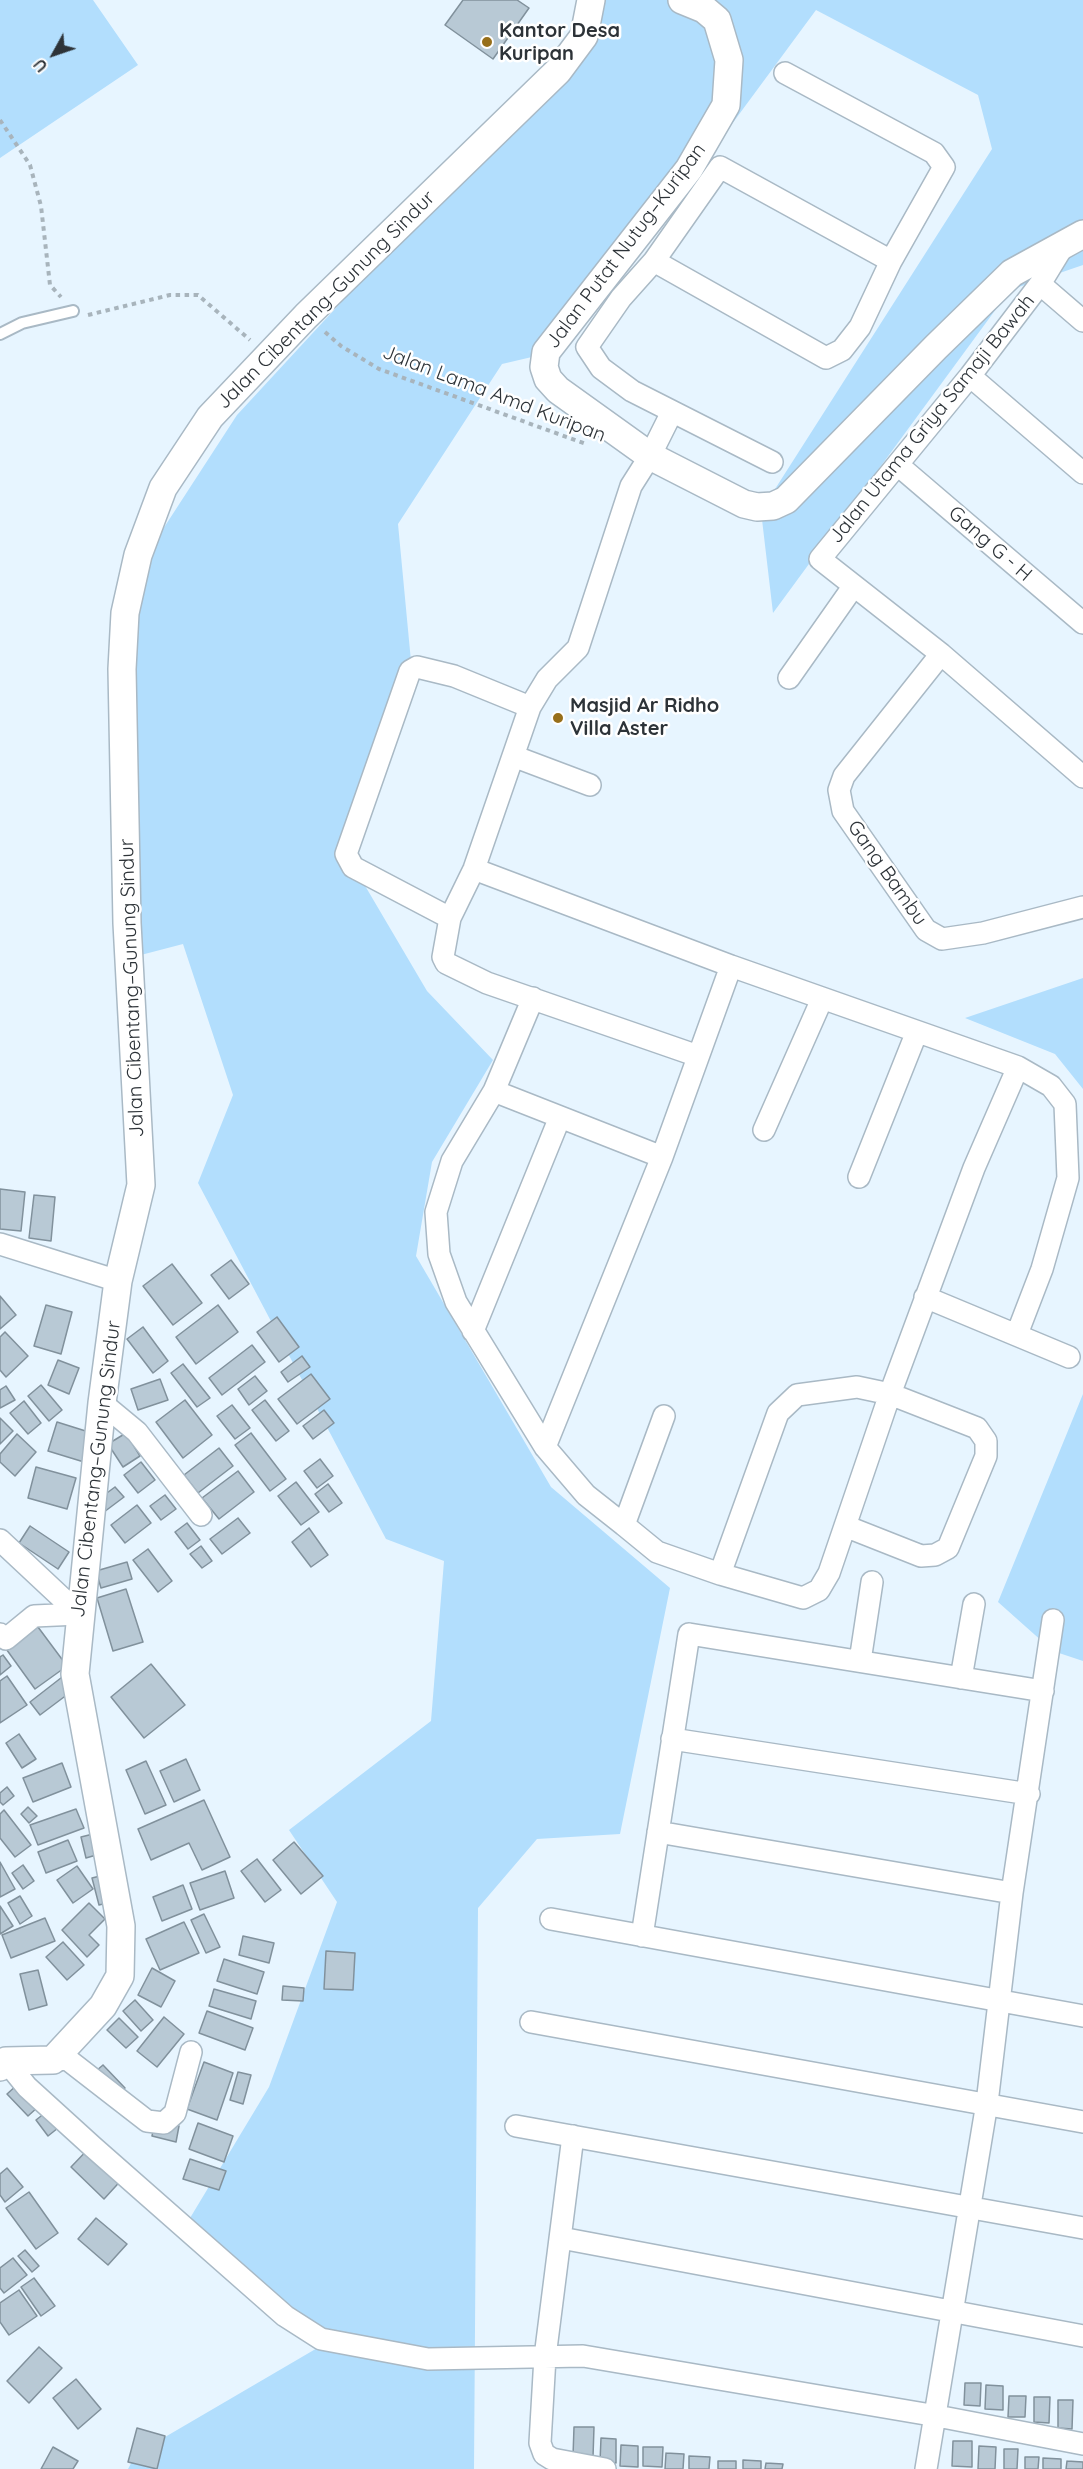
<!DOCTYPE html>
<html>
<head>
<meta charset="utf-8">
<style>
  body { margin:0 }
  #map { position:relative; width:1083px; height:2469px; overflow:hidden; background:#e7f5ff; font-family:Quicksand,sans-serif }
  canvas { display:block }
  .north { position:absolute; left:24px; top:24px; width:60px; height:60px; -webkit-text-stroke:4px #fff; paint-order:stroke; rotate:230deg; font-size:16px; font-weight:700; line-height:24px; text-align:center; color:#2d3338 }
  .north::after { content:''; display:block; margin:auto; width:21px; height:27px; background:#2d3338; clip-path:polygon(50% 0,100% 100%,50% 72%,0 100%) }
</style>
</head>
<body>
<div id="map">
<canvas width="1083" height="2469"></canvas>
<div class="north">U</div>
</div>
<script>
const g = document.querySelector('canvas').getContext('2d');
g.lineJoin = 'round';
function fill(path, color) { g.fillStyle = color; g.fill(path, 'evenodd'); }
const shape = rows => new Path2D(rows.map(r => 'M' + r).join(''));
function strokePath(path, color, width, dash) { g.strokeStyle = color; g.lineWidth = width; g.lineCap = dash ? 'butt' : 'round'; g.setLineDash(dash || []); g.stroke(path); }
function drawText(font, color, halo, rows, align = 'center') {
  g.font = font + ' Quicksand,sans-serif'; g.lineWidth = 5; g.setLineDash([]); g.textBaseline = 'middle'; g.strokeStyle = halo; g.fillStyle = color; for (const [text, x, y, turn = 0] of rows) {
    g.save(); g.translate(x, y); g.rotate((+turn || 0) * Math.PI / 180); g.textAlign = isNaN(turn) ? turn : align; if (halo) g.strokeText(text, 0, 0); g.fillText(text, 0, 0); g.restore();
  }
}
fill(shape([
  [0,0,93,0,138,65,0,158],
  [582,0,1083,0,1083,265,1010,290,773,613,761,511,992,149,978,95,816,10,566,349,502,364,398,524,412,672,354,867,427,991,493,1060,432,1162,416,1256,551,1487,670,1588,620,1834,537,1839,478,1908,474,2469,128,2469,136,2454,319,2347,181,2233,269,2087,337,1902,289,1830,431,1721,444,1561,386,1539,198,1183,233,1095,183,944,137,956,129,654,152,546,237,415,578,46],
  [1083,978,1083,1089,1055,1054,965,1018],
  [1083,1394,1083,1661,1053,1651,998,1602]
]), '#b2defd');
const building = shape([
  [463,0,517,0,529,8,493,59,445,25,463,0],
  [0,1189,25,1192,21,1231,0,1229,0,1189],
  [34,1195,55,1197,51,1241,29,1238,34,1195],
  [231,1260,249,1284,229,1299,211,1275,231,1260],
  [172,1264,202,1303,173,1325,143,1286,172,1264],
  [0,1296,16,1315,0,1329,0,1296],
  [46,1305,72,1312,61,1354,34,1346,46,1305],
  [218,1305,238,1332,196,1364,176,1337,218,1305],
  [277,1317,299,1347,279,1362,257,1332,277,1317],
  [143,1327,168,1361,153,1373,127,1339,143,1327],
  [5,1332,28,1356,6,1377,0,1370,0,1337,5,1332],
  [252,1345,265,1362,222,1395,209,1378,252,1345],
  [302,1356,310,1367,288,1382,281,1372,302,1356],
  [58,1360,79,1368,69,1394,48,1385,58,1360],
  [183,1364,210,1398,197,1407,171,1373,183,1364],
  [311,1374,330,1399,297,1424,278,1399,311,1374],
  [255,1376,267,1391,249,1405,238,1389,255,1376],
  [160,1379,168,1400,138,1410,131,1389,160,1379],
  [41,1385,62,1410,49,1421,28,1396,41,1385],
  [6,1386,15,1400,0,1408,0,1390,6,1386],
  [185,1400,212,1435,183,1458,156,1422,185,1400],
  [265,1400,289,1431,276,1441,252,1410,265,1400],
  [24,1401,41,1423,28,1434,10,1413,24,1401],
  [232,1405,250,1428,235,1439,217,1416,232,1405],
  [324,1410,334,1423,313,1439,303,1426,324,1410],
  [0,1418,13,1431,0,1444,0,1418],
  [57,1422,92,1433,84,1462,48,1451,57,1422],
  [126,1433,140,1456,123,1467,108,1444,126,1433],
  [251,1433,286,1479,270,1491,235,1445,251,1433],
  [17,1434,36,1452,15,1476,0,1462,0,1454,17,1434],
  [219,1448,233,1466,198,1493,184,1475,219,1448],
  [320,1459,333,1476,317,1488,304,1471,320,1459],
  [141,1462,155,1480,138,1493,124,1475,141,1462],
  [36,1467,76,1478,67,1509,28,1498,36,1467],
  [238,1471,254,1492,219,1519,202,1498,238,1471],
  [296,1482,319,1512,301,1525,278,1496,296,1482],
  [328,1484,342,1503,329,1512,315,1494,328,1484],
  [115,1487,124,1497,104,1512,96,1501,115,1487],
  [165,1495,176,1509,161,1520,150,1506,165,1495],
  [137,1505,151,1523,125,1543,111,1525,137,1505],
  [238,1518,250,1533,222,1554,210,1539,238,1518],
  [187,1523,200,1540,188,1549,175,1532,187,1523],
  [30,1526,69,1552,58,1569,19,1543,30,1526],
  [309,1528,328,1555,311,1567,292,1542,309,1528],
  [201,1546,212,1561,202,1568,190,1554,201,1546],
  [148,1549,172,1581,158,1592,133,1560,148,1549],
  [127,1562,132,1579,101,1588,96,1571,127,1562],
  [126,1589,143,1642,113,1651,97,1598,126,1589],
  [35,1623,67,1666,35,1689,4,1646,35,1623],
  [3,1655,11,1666,0,1675,0,1657,3,1655],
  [151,1664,185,1705,144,1738,111,1697,151,1664],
  [66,1674,76,1688,40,1715,30,1702,66,1674],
  [7,1676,27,1705,0,1723,0,1681,7,1676],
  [19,1734,36,1759,22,1768,6,1743,19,1734],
  [186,1759,200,1790,174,1802,160,1771,186,1759],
  [146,1761,166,1805,145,1814,126,1770,146,1761],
  [62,1763,71,1787,33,1802,23,1778,62,1763],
  [7,1787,14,1796,3,1805,0,1802,0,1793,7,1787],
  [204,1800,230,1857,202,1870,189,1843,151,1860,138,1829,204,1800],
  [28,1807,37,1816,29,1823,21,1814,28,1807],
  [76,1809,84,1828,38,1845,30,1825,76,1809],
  [4,1810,31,1845,15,1857,0,1838,0,1814,4,1810],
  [97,1833,103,1853,86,1858,81,1837,97,1833],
  [68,1840,77,1861,46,1873,38,1852,68,1840],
  [294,1842,323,1876,301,1894,273,1860,294,1842],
  [257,1859,281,1890,265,1902,241,1871,257,1859],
  [0,1862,15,1889,0,1897,0,1862],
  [23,1865,34,1881,23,1889,12,1873,23,1865],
  [77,1866,93,1889,73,1903,57,1880,77,1866],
  [225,1871,234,1898,200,1910,190,1883,225,1871],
  [100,1876,107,1903,99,1905,92,1878,100,1876],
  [183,1885,192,1909,162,1921,153,1897,183,1885],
  [20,1896,32,1916,20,1924,8,1903,20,1896],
  [89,1903,105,1919,89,1935,99,1945,87,1957,62,1930,89,1903],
  [0,1906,13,1926,0,1934,0,1906],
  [204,1914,220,1947,206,1953,191,1920,204,1914],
  [45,1918,55,1941,11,1958,2,1935,45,1918],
  [184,1922,199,1953,160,1970,146,1939,184,1922],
  [243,1936,274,1943,269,1963,239,1955,243,1936],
  [63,1942,84,1965,67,1980,46,1957,63,1942],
  [326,1951,355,1953,353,1990,324,1989,326,1951],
  [224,1959,264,1972,257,1994,217,1981,224,1959],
  [152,1968,175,1981,161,2007,138,1995,152,1968],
  [38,1970,47,2005,29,2010,20,1974,38,1970],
  [283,1986,304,1988,303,2001,282,2000,283,1986],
  [214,1989,256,2001,251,2019,209,2006,214,1989],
  [135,2000,153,2020,141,2031,123,2011,135,2000],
  [207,2011,253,2028,245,2050,199,2033,207,2011],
  [164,2017,184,2034,157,2067,137,2051,164,2017],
  [119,2018,138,2037,126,2048,107,2030,119,2018],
  [204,2062,233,2073,217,2120,187,2109,204,2062],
  [103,2065,125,2088,111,2100,89,2077,103,2065],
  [238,2072,251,2075,243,2104,230,2100,238,2072],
  [28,2075,49,2097,28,2116,7,2094,28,2075],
  [55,2105,68,2120,48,2136,36,2120,55,2105],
  [155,2121,179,2126,176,2142,152,2136,155,2121],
  [198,2123,233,2136,224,2162,189,2149,198,2123],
  [93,2144,126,2175,104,2199,71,2167,93,2144],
  [190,2159,226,2171,219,2190,183,2179,190,2159],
  [7,2168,23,2187,5,2202,0,2195,0,2174,7,2168],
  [29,2192,58,2233,36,2249,6,2208,29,2192],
  [96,2218,127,2244,108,2265,78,2239,96,2218],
  [25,2250,39,2266,32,2272,18,2256,25,2250],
  [13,2258,27,2275,4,2293,0,2288,0,2268,13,2258],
  [34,2278,55,2306,41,2316,21,2287,34,2278],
  [19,2290,37,2316,9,2335,0,2322,0,2303,19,2290],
  [39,2347,62,2368,29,2403,7,2381,39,2347],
  [76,2379,101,2409,78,2429,53,2398,76,2379],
  [965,2383,981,2383,980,2406,964,2405,965,2383],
  [986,2385,1003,2386,1003,2410,985,2409,986,2385],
  [1009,2396,1026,2396,1025,2417,1008,2417,1009,2396],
  [1034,2397,1050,2397,1049,2423,1034,2422,1034,2397],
  [1058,2400,1073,2400,1072,2429,1058,2428,1058,2400],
  [574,2427,594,2427,593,2457,573,2456,574,2427],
  [137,2428,165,2436,157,2469,128,2462,137,2428],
  [601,2438,616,2439,616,2463,600,2462,601,2438],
  [953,2441,972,2441,972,2467,952,2466,953,2441],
  [621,2445,638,2446,638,2467,620,2466,621,2445],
  [979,2446,996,2447,995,2469,978,2469,979,2446],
  [53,2447,78,2461,73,2469,41,2469,53,2447],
  [643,2447,663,2447,662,2467,643,2466,643,2447],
  [1004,2449,1018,2449,1017,2469,1004,2469,1004,2449],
  [666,2453,684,2454,683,2469,665,2469,666,2453],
  [689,2456,710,2457,709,2469,689,2469,689,2456],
  [1025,2457,1039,2457,1038,2469,1025,2469,1025,2457],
  [1043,2458,1061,2459,1061,2469,1043,2469,1043,2458],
  [743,2460,761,2461,761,2469,743,2469,743,2460],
  [718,2461,736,2461,736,2469,718,2469,718,2461],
  [1067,2461,1083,2462,1083,2469,1066,2469,1067,2461],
  [766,2463,783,2464,782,2469,765,2469,766,2463]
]);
fill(building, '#b8c9d5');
strokePath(building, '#81919c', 1.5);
const service = shape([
  [0,334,22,323,73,311]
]);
const minor = shape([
  [785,73,934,153,944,167,891,261],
  [1065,243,1040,284,970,376,820,559,941,654,1083,777],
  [654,261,826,358,842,350,860,327,891,261,720,167,654,261,621,298,587,347,601,368,632,391,772,462],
  [1040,284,1083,321],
  [970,376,1083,473],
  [672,412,650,456,631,486,578,648,547,679,530,707,474,869,450,918,443,957,446,963,487,983,698,1056],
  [898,465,1083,623],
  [941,654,844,776,839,790,843,811,926,930,942,939,983,933,1083,907],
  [789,678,853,587],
  [513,756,590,785],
  [474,869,731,966,1018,1067,974,1168,890,1394,829,1573,819,1590,803,1598,720,1574,657,1552,624,1525,664,1416],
  [450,918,353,867,346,854,410,671,417,667,454,676,530,707],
  [533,998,494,1091,662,1157,731,966],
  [494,1091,452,1161,436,1212,439,1254,456,1302,545,1447,586,1495,624,1525],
  [764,1130,822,999],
  [859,1177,916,1034],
  [0,1244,118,1281],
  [925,1297,1069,1357],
  [473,1331,560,1117],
  [1017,1334,1042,1269,1068,1178,1065,1104,1051,1086,1018,1067],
  [102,1403,137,1432,201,1515],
  [545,1447,662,1157],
  [0,1540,79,1614,34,1616,6,1639,0,1634],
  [720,1574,778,1413,797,1395,857,1387,890,1394,977,1428,986,1441,986,1456,948,1548,935,1555,921,1556,845,1526],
  [860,1661,872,1582],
  [961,1678,974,1604],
  [672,1739,1029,1794],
  [658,1832,1012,1893],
  [551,1919,1083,2016],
  [642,1936,689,1634,1043,1691],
  [531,2022,1083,2122],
  [53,2060,67,2059,147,2121,164,2123,175,2113,191,2052],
  [6,2061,27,2087,93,2147,285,2316,321,2339,428,2359,583,2356,937,2416,1083,2444],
  [516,2126,1083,2228],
  [573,2136,545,2357,540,2443,544,2454,552,2459,605,2469],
  [561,2238,1083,2336],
  [926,2469,987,2103,1012,1893,1053,1620]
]);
const tertiary = shape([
  [682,0,704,9,717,20,729,60,726,105,689,169,546,352,544,367,548,379,558,390,650,456,744,504,757,507,773,506,786,500,936,347,1012,273,1083,234],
  [0,2067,6,2061,53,2060,103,2006,120,1976,121,1926,75,1674,102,1403,118,1281,141,1185,127,923,122,669,125,613,138,555,163,488,210,417,306,316,558,71,584,36,591,0]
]);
strokePath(service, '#a9b9c5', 14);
strokePath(minor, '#a9b9c5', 24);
strokePath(tertiary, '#a9b9c5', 30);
strokePath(shape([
  [0,120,30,165,41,206,50,285,61,297],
  [88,315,170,295,198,295,250,340],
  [325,332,341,346,379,369,586,444]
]), '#a8b4bc', 4, [4.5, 4.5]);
strokePath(service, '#fff', 10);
strokePath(minor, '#fff', 21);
strokePath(tertiary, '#fff', 27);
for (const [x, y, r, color] of [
  [487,42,6,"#976f1a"],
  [558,718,6,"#976f1a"]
]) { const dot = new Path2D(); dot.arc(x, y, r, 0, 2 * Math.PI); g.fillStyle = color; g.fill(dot); strokePath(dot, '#fff', 2); }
drawText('bold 20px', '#2d3338', '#fff', [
  ["Kantor Desa",499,31],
  ["Kuripan",499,54],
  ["Masjid Ar Ridho",570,706],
  ["Villa Aster",570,729]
], 'left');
drawText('20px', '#2d3338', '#fff', [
  ["Jalan Putat Nutug–Kuripan",626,246,-53],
  ["Jalan Cibentang–Gunung Sindur",326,300,-45],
  ["Jalan Lama Amd Kuripan",494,394,21],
  ["Jalan Utama Griya Samaji Bawah",932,419,-51],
  ["Gang G - H",990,544,41],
  ["Gang Bambu",887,873,55],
  ["Jalan Cibentang–Gunung Sindur",132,988,-92],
  ["Jalan Cibentang–Gunung Sindur",96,1469,-83]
]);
</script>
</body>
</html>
